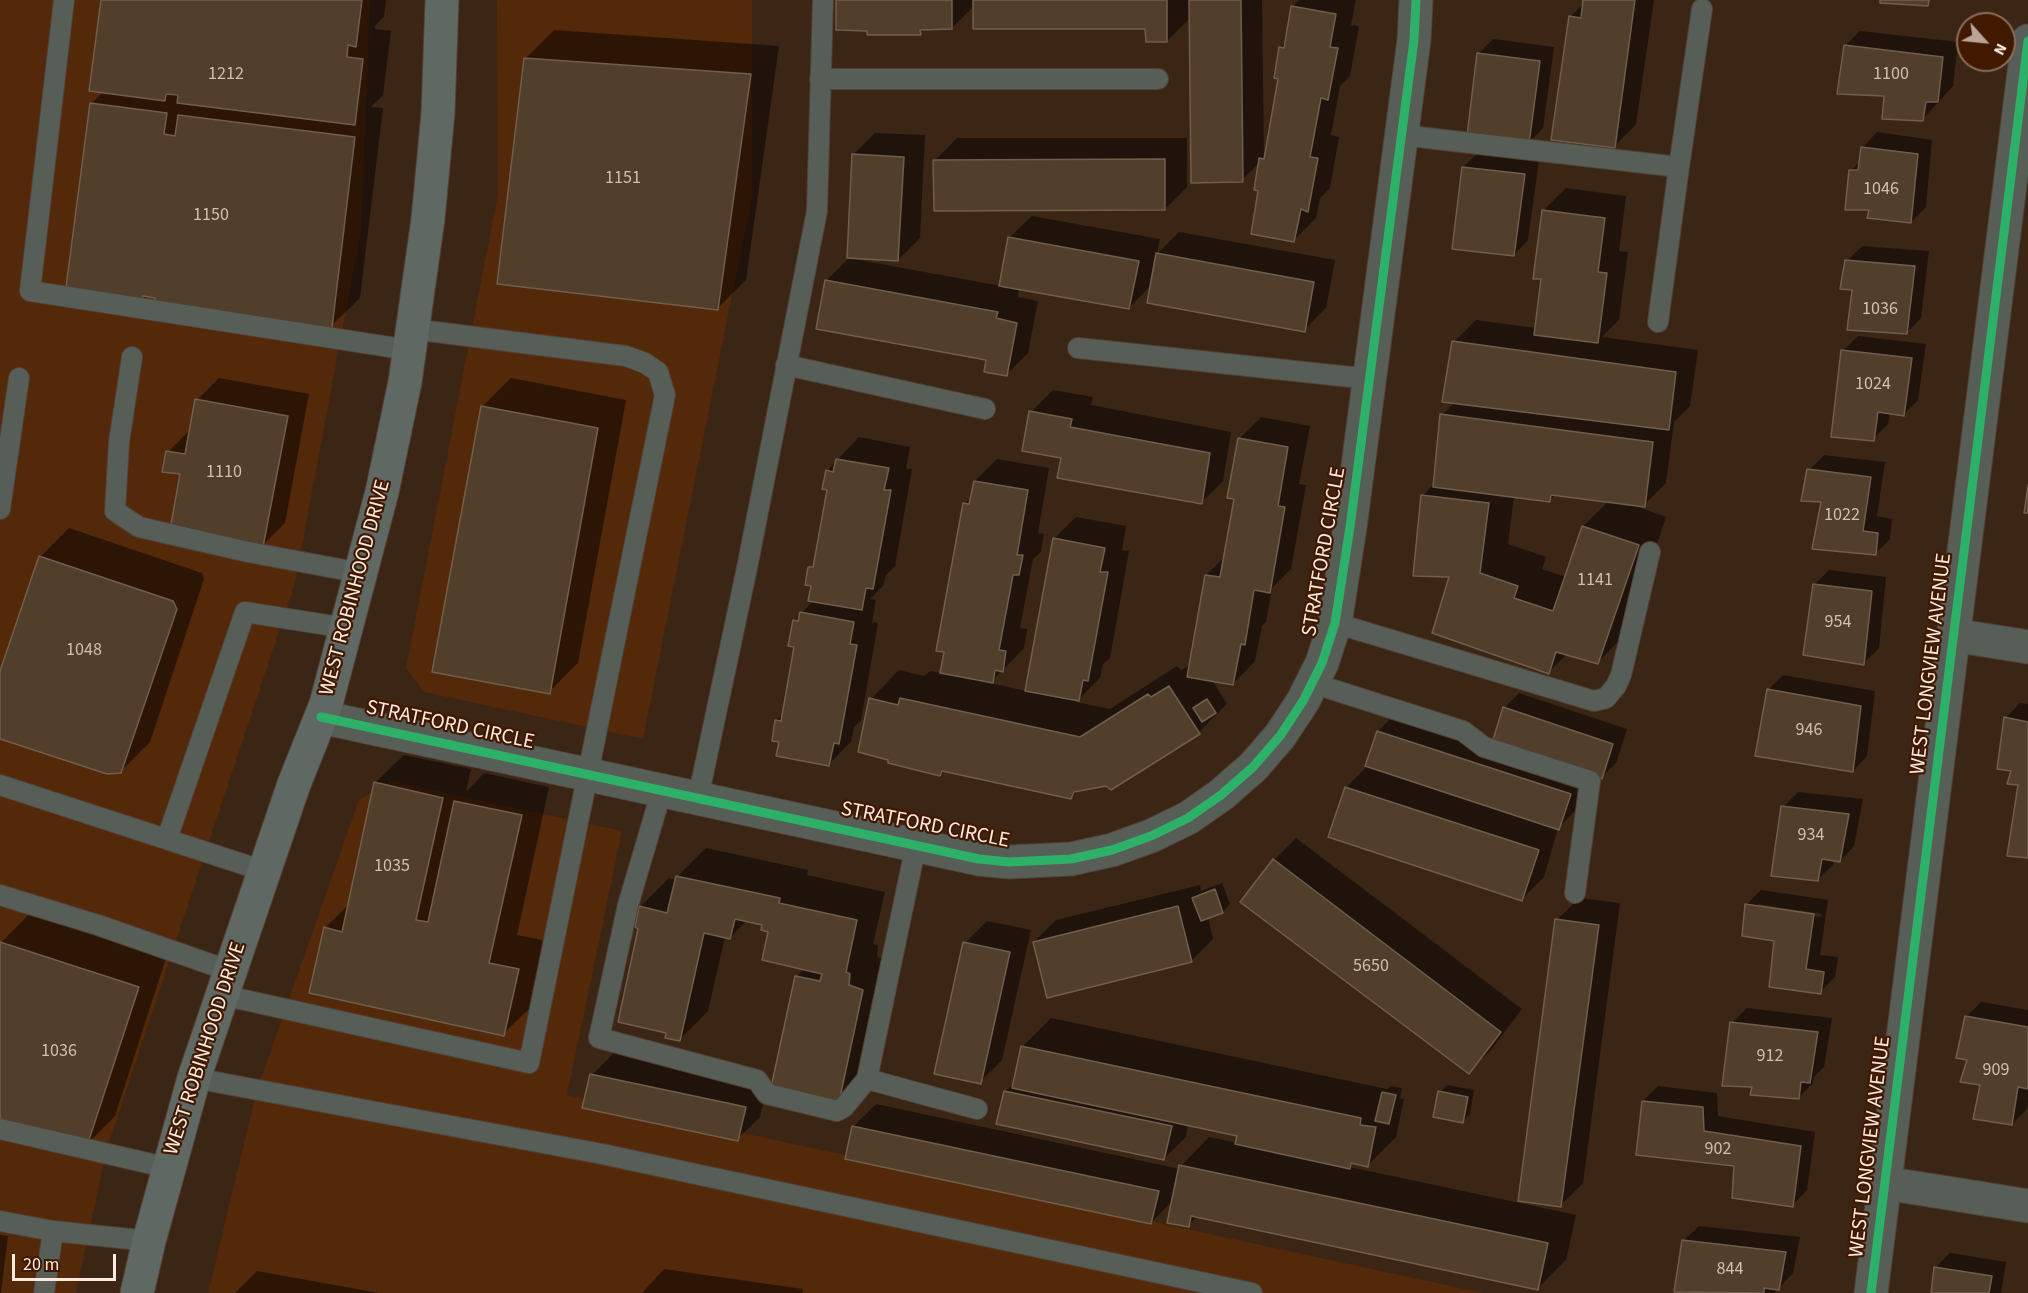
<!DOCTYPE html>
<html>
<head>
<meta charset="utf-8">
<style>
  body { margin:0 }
  #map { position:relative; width:2028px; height:1293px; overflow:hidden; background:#3b2515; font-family:"Source Sans 3",sans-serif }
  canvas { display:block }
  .north { position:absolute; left:1956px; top:12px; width:60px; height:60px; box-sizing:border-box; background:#401900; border:2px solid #8c6c59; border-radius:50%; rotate:117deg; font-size:16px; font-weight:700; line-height:24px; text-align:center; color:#fee9de }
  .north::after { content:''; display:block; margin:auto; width:21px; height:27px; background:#baa498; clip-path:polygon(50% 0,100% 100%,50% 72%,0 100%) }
  .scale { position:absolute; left:12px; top:1254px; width:104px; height:27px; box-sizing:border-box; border:3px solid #fee9de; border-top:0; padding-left:8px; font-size:18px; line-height:21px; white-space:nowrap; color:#fee9de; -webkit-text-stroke:4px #401900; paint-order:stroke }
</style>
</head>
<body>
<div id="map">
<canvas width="2028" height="1293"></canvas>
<div class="north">N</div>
<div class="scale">20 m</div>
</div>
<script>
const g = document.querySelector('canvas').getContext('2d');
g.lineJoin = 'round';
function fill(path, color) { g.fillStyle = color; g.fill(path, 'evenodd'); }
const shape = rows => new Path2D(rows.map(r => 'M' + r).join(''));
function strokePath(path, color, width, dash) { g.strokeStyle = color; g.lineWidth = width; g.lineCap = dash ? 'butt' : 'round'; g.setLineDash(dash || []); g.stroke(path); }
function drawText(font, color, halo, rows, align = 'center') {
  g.font = font + ' "Source Sans 3",sans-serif'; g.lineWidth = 4.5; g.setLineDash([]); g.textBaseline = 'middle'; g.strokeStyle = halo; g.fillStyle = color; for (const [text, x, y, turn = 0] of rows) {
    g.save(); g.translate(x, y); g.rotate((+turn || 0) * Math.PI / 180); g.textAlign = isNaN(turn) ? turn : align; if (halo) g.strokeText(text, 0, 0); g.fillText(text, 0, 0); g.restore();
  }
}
fill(shape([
  [0,0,370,0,361,230,295,583,107,1148,76,1293,0,1293],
  [497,0,752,0,752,196,643,739,424,692,406,668,498,194],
  [391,781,622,831,567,1095,1483,1293,208,1293,257,1090,359,800]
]), '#532909');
fill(shape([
  [102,0,386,0,384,17,375,26,375,29,391,31,383,95,371,107,383,108,360,298,331,326,148,295,141,302,91,104,103,92],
  [838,0,1262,0,1264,158,1266,158,1280,78,1281,47,1286,42,1292,7,1299,0,1356,0,1351,25,1359,26,1350,76,1340,86,1331,135,1339,137,1330,188,1320,198,1316,218,1294,240,1260,190,1260,162,1242,180,1191,17,1167,41,1147,27,975,5,952,28,925,28,920,33,868,29],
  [1584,0,1654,0,1636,124,1614,147,1570,17,1584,3],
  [554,30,779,46,746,280,718,308,525,59],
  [1860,31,1958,42,1953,86,1923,119,1885,95,1845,46],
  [1493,39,1554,47,1543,128,1529,142,1478,54],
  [1877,132,1932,140,1926,207,1911,222,1871,208,1851,171,1861,160,1863,147],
  [875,133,925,135,920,238,898,260,855,257,854,259,1001,286,1009,238,1032,216,1160,239,1157,254,1179,232,1335,260,1326,308,1304,330,1151,285,1129,308,1019,288,1018,297,1038,301,1028,353,1006,375,988,359,818,328,827,280,850,257,853,155],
  [957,138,1187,138,1187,187,1165,209,935,160],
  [1478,153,1539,160,1528,240,1514,255,1463,167],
  [1566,188,1626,196,1619,251,1628,252,1619,320,1602,337,1698,350,1690,406,1674,422,1666,483,1644,505,1633,505,1666,517,1626,634,1597,663,1567,654,1549,672,1451,576,1423,495,1435,483,1442,415,1455,402,1454,342,1476,320,1536,328,1543,278,1544,210],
  [1556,494,1609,501,1583,526,1566,577,1542,569,1546,557,1508,544,1514,496,1549,501],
  [1862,246,1929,251,1921,318,1906,333,1847,261],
  [1858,336,1926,344,1918,400,1903,415,1890,413,1888,424,1873,439,1843,351],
  [219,378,309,394,285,523,263,545,182,473,168,452,190,430,197,400],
  [511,378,626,400,578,663,549,692,482,407],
  [1053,390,1093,397,1091,405,1231,432,1223,481,1201,503,1063,457,1031,412],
  [1261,417,1310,426,1299,484,1306,485,1291,569,1272,588,1266,622,1262,626,1255,661,1233,684,1212,680,1227,704,1199,732,1107,784,1079,790,1071,798,945,770,940,775,871,699,899,670,924,676,930,671,942,673,965,504,972,496,975,481,997,459,1049,468,1038,533,1044,534,1041,552,1033,559,1020,628,1027,629,1024,648,990,683,1026,691,1054,539,1076,517,1126,526,1122,550,1129,551,1110,658,1103,664,1100,678,1076,702,1110,709,1177,666,1181,670,1191,664,1206,575,1225,557,1235,498,1239,439],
  [859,437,910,447,906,469,912,469,895,566,886,575,883,586,870,599,876,600,872,622,878,623,861,720,854,727,851,742,829,764,780,740,773,739,777,720,784,713,796,646,794,621,814,600,809,568,816,562,829,489,827,471],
  [1824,455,1885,462,1877,516,1892,519,1890,539,1875,554,1822,501,1809,470],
  [69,528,202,573,204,579,150,742,121,771,0,737,0,675,40,557],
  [1829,570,1886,577,1879,648,1864,663,1814,585],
  [1783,675,1875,691,1867,756,1853,771,1768,690],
  [1519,693,1627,729,1616,763,1601,778,1591,774,1580,806,1558,828,1544,877,1522,899,1346,788,1368,765,1378,731,1400,709,1494,740,1504,708],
  [2020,703,2028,704,2028,857,2020,784,2013,769,2006,718],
  [404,755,471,769,466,792,484,773,549,787,517,935,547,941,532,1006,503,1034,325,928,349,904,375,783],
  [1798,792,1863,799,1854,846,1840,861,1833,859,1833,865,1818,879,1783,807],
  [1296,838,1522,1009,1491,1050,1469,1072,1274,860],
  [706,848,808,870,807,875,885,892,873,944,878,945,877,957,891,962,866,1077,837,1106,797,977,805,968,763,924,747,920,730,938,725,937,708,1011,680,1039,640,928,640,907,669,878,676,880,677,877],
  [1222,883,1230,904,1223,912,1208,917,1213,939,1191,961,1034,942,1056,920,1200,885,1201,891],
  [1761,890,1828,900,1820,955,1838,957,1835,977,1820,992,1747,904],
  [1758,904,1822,914,1821,917,1758,907],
  [1579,898,1620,903,1583,1183,1561,1205,1557,920],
  [29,914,166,958,115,1116,87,1144,0,1116,0,944],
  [987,921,1031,930,1002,1060,980,1082,965,943],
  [1981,1002,2028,1010,2028,1101,2027,1109,2012,1124,1969,1059,1966,1017],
  [1747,1008,1832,1018,1824,1067,1814,1077,1813,1083,1798,1098,1754,1086,1732,1023],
  [1051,1018,1387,1089,1390,1086,1402,1088,1400,1098,1404,1099,1396,1137,1368,1165,1354,1162,1350,1167,1576,1215,1566,1260,1538,1288,1198,1216,1188,1225,1173,1200,1151,1223,854,1126,876,1104,1180,1169,1181,1166,1209,1137,1237,1143,1239,1135,1188,1124,1186,1137,1164,1159,1005,1092,1015,1082,1022,1047],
  [614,1053,767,1085,760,1117,737,1139,592,1075],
  [1447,1085,1474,1090,1470,1114,1463,1121,1440,1092],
  [1658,1086,1717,1093,1718,1116,1815,1132,1807,1190,1793,1205,1643,1101],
  [1699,1226,1800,1237,1793,1273,1779,1288,1776,1288,1775,1293,1693,1293,1675,1291,1684,1240],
  [0,1235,8,1236,1,1293,0,1293],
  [1950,1253,2006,1262,2001,1293,1932,1293,1935,1268],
  [664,1269,803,1289,802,1293,642,1293],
  [257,1271,379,1293,235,1293]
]), '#0007');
const building = shape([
  [101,0,362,0,356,47,348,45,347,57,363,59,355,125,177,103,178,95,166,94,165,101,89,91,101,0],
  [836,0,952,0,952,29,920,30,921,35,867,35,867,31,836,30,836,0],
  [973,0,1167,0,1167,42,1146,42,1145,29,973,29,973,0],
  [1189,0,1241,0,1243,182,1191,183,1189,0],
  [1583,0,1635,0,1615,148,1551,140,1569,16,1581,18,1583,0],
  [1880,0,1929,0,1928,6,1880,3,1880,0],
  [1291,6,1336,14,1330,47,1338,48,1328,100,1321,98,1310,157,1318,158,1308,212,1301,209,1294,242,1251,234,1258,191,1254,190,1259,158,1264,159,1278,79,1274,78,1279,47,1284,48,1291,6],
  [1844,45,1943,57,1938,102,1926,102,1923,121,1882,119,1884,96,1837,94,1844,45],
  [1477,53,1540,61,1529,144,1467,136,1477,53],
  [524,58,751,74,718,310,497,284,524,58],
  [90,103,167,113,164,134,175,136,178,115,355,137,332,328,154,306,155,298,143,296,142,304,65,295,90,103],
  [1861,147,1918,154,1911,223,1867,218,1869,210,1845,210,1849,170,1858,170,1861,147],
  [852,154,904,157,898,261,847,258,852,154],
  [1165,159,1165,210,934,211,933,160,1165,159],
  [1462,167,1525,174,1514,256,1452,249,1462,167],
  [1542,210,1605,218,1598,272,1607,273,1598,343,1534,335,1541,279,1533,279,1542,210],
  [1008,237,1139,261,1129,309,999,286,1008,237],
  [1156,253,1314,282,1305,332,1147,303,1156,253],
  [1845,260,1915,266,1907,334,1847,330,1852,290,1840,289,1845,260],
  [825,280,998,312,996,318,1017,323,1007,376,984,372,986,360,816,329,825,280],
  [1452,341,1676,372,1669,430,1442,402,1452,341],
  [1841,350,1912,358,1904,416,1878,412,1874,441,1831,437,1841,350],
  [195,399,288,416,263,547,170,530,180,474,162,472,166,451,185,454,195,399],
  [481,406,598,428,550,694,432,672,481,406],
  [1029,411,1072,419,1070,427,1210,453,1202,504,1057,478,1061,458,1022,451,1029,411],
  [1440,414,1653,442,1645,507,1551,495,1550,502,1433,487,1440,414],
  [1238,438,1288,447,1278,506,1285,507,1270,593,1254,590,1245,645,1241,644,1233,685,1187,677,1205,575,1220,577,1234,499,1227,498,1238,438],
  [836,459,889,468,884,490,891,490,873,589,866,588,862,610,808,601,811,586,805,585,808,567,813,567,827,490,822,489,826,470,833,472,836,459],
  [1807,469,1871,477,1863,531,1878,533,1876,555,1812,549,1821,502,1801,501,1807,469],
  [974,481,1028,490,1017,555,1023,555,1019,575,1013,575,999,650,1006,651,1003,672,995,670,993,683,940,673,944,652,936,651,963,503,969,504,974,481],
  [2028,485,2028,513,2024,513,2028,485],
  [1421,495,1489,503,1480,573,1518,586,1514,598,1553,611,1582,526,1639,545,1598,664,1556,652,1549,674,1432,633,1449,577,1413,576,1421,495],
  [1053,538,1105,548,1100,572,1108,572,1088,681,1083,680,1079,701,1025,691,1053,538],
  [39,556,173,601,177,609,121,773,107,774,0,739,0,671,39,556],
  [1813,584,1872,591,1864,665,1803,655,1813,584],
  [800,612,854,622,850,644,857,645,839,744,834,743,829,766,776,756,779,742,772,741,775,720,781,721,794,647,788,646,793,620,798,621,800,612],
  [1169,686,1200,734,1111,790,1106,786,1074,792,1071,799,942,771,940,776,888,763,888,760,858,752,869,698,898,705,900,698,1080,737,1148,694,1151,697,1169,686],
  [1767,689,1861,706,1853,772,1755,756,1767,689],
  [1207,699,1216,713,1202,722,1193,708,1207,699],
  [1503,707,1613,744,1602,779,1492,743,1503,707],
  [2004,717,2028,722,2028,858,2007,856,2018,785,2007,784,2011,771,1997,769,2004,717],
  [1377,731,1571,794,1559,830,1365,766,1377,731],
  [374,782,443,798,416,920,428,922,454,801,522,815,489,963,519,969,504,1036,309,993,324,927,342,932,374,782],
  [1345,787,1539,850,1522,901,1328,837,1345,787],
  [1781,806,1849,814,1840,862,1822,859,1818,881,1771,876,1781,806],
  [1273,859,1501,1032,1469,1074,1240,902,1273,859],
  [676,876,780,898,779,903,857,920,846,972,850,974,849,985,863,990,838,1107,770,1092,795,976,820,981,822,974,762,960,768,932,761,930,762,925,735,919,730,939,704,933,680,1041,665,1038,666,1033,618,1022,638,929,635,927,639,906,667,913,676,876],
  [1215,889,1223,913,1201,921,1192,898,1215,889],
  [1745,904,1814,914,1806,969,1824,972,1821,994,1769,987,1774,941,1742,936,1745,904],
  [1178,906,1192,962,1047,998,1033,942,1178,906],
  [1555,919,1599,925,1561,1207,1518,1201,1555,919],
  [0,942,139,987,87,1146,0,1118,0,942],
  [963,942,1010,952,981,1084,934,1074,963,942],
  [1965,1016,2028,1027,2028,1089,2018,1087,2012,1125,1973,1119,1980,1085,1960,1082,1967,1060,1956,1058,1965,1016],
  [1730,1022,1818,1032,1810,1083,1801,1082,1799,1099,1750,1095,1752,1087,1722,1086,1730,1022],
  [1021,1046,1361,1118,1360,1125,1376,1127,1368,1167,1351,1163,1350,1169,1235,1144,1237,1136,1012,1088,1021,1046],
  [590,1074,746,1107,738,1141,582,1108,590,1074],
  [1004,1091,1172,1126,1164,1160,996,1124,1004,1091],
  [1438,1091,1468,1097,1463,1123,1433,1117,1438,1091],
  [1382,1092,1396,1095,1389,1124,1375,1121,1382,1092],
  [1642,1101,1703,1107,1704,1131,1801,1146,1793,1207,1732,1198,1734,1166,1636,1155,1642,1101],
  [852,1126,1159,1191,1151,1224,845,1159,852,1126],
  [1179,1165,1548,1243,1538,1290,1191,1216,1189,1227,1167,1223,1179,1165],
  [1682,1240,1786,1252,1779,1290,1764,1288,1764,1293,1674,1292,1682,1240],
  [1934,1267,1992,1276,1989,1293,1931,1293,1934,1267]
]);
fill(building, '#513f2c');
strokePath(building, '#705e4c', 1.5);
const lane = shape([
  [64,0,30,291,409,350],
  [820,79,1158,79],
  [1401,135,1679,167,1702,9],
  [1658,322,1679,167],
  [1078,348,1370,379],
  [132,357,119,442,115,511,139,527,248,552,361,573],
  [786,365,985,409],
  [0,509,19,378],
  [1335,623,1594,701,1606,698,1616,686,1621,675,1650,552],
  [1312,683,1463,731,1484,747,1590,781,1575,893],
  [0,785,264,871],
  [662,790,628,905,599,1038,757,1080,767,1094,837,1111,844,1107,867,1079],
  [698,798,747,568,817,211,823,0],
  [167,839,245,612,346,628],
  [916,845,867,1079,977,1109],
  [0,895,98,925,230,971],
  [222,995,529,1063,665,395,658,372,645,363,626,356,412,329],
  [194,1078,602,1154,1252,1293],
  [0,1129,169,1168],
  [0,1221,53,1231,149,1241],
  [44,1293,53,1231]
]);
const street = shape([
  [1953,635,2028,647],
  [321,717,979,859,1009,862,1071,859,1112,850,1151,836,1188,818,1221,795,1253,767,1280,736,1303,701,1322,663,1335,623,1350,527,1414,40,1416,0],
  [1885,1183,2028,1206],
  [1871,1293,2028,41]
]);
const secondary = shape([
  [137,1293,149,1241,194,1078,294,784,326,704,382,492,405,382,428,219,438,113,442,0]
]);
strokePath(lane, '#534135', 22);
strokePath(street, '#534135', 35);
strokePath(secondary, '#534135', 35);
strokePath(lane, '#575e58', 20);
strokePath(street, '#575e58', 33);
strokePath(secondary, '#5f6862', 33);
strokePath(shape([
  [321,717,979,859,1009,862,1071,859,1112,850,1151,836,1188,818,1221,795,1253,767,1280,736,1303,701,1322,663,1335,623,1350,527,1414,40,1416,0],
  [1871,1293,2028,41]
]), '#2db169', 9);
drawText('18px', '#d3beb2', null, [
  ["1212",226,75],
  ["1100",1891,75],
  ["1151",623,179],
  ["1046",1881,190],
  ["1150",211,216],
  ["1036",1880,310],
  ["1024",1873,385],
  ["1110",224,473],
  ["1022",1842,516],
  ["1141",1595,581],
  ["954",1838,623],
  ["1048",84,651],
  ["946",1809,731],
  ["934",1811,836],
  ["1035",392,867],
  ["5650",1371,967],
  ["1036",59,1052],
  ["912",1770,1057],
  ["909",1996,1071],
  ["902",1718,1150],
  ["844",1730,1270]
]);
drawText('21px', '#fee9de', '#401900', [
  ["STRATFORD CIRCLE",1325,552,-80],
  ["WEST ROBINHOOD DRIVE",356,588,-75],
  ["WEST LONGVIEW AVENUE",1932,664,-83],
  ["STRATFORD CIRCLE",450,726,12],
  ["STRATFORD CIRCLE",925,826,11],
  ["WEST ROBINHOOD DRIVE",206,1049,-72],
  ["WEST LONGVIEW AVENUE",1871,1147,-83]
]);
</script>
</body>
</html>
